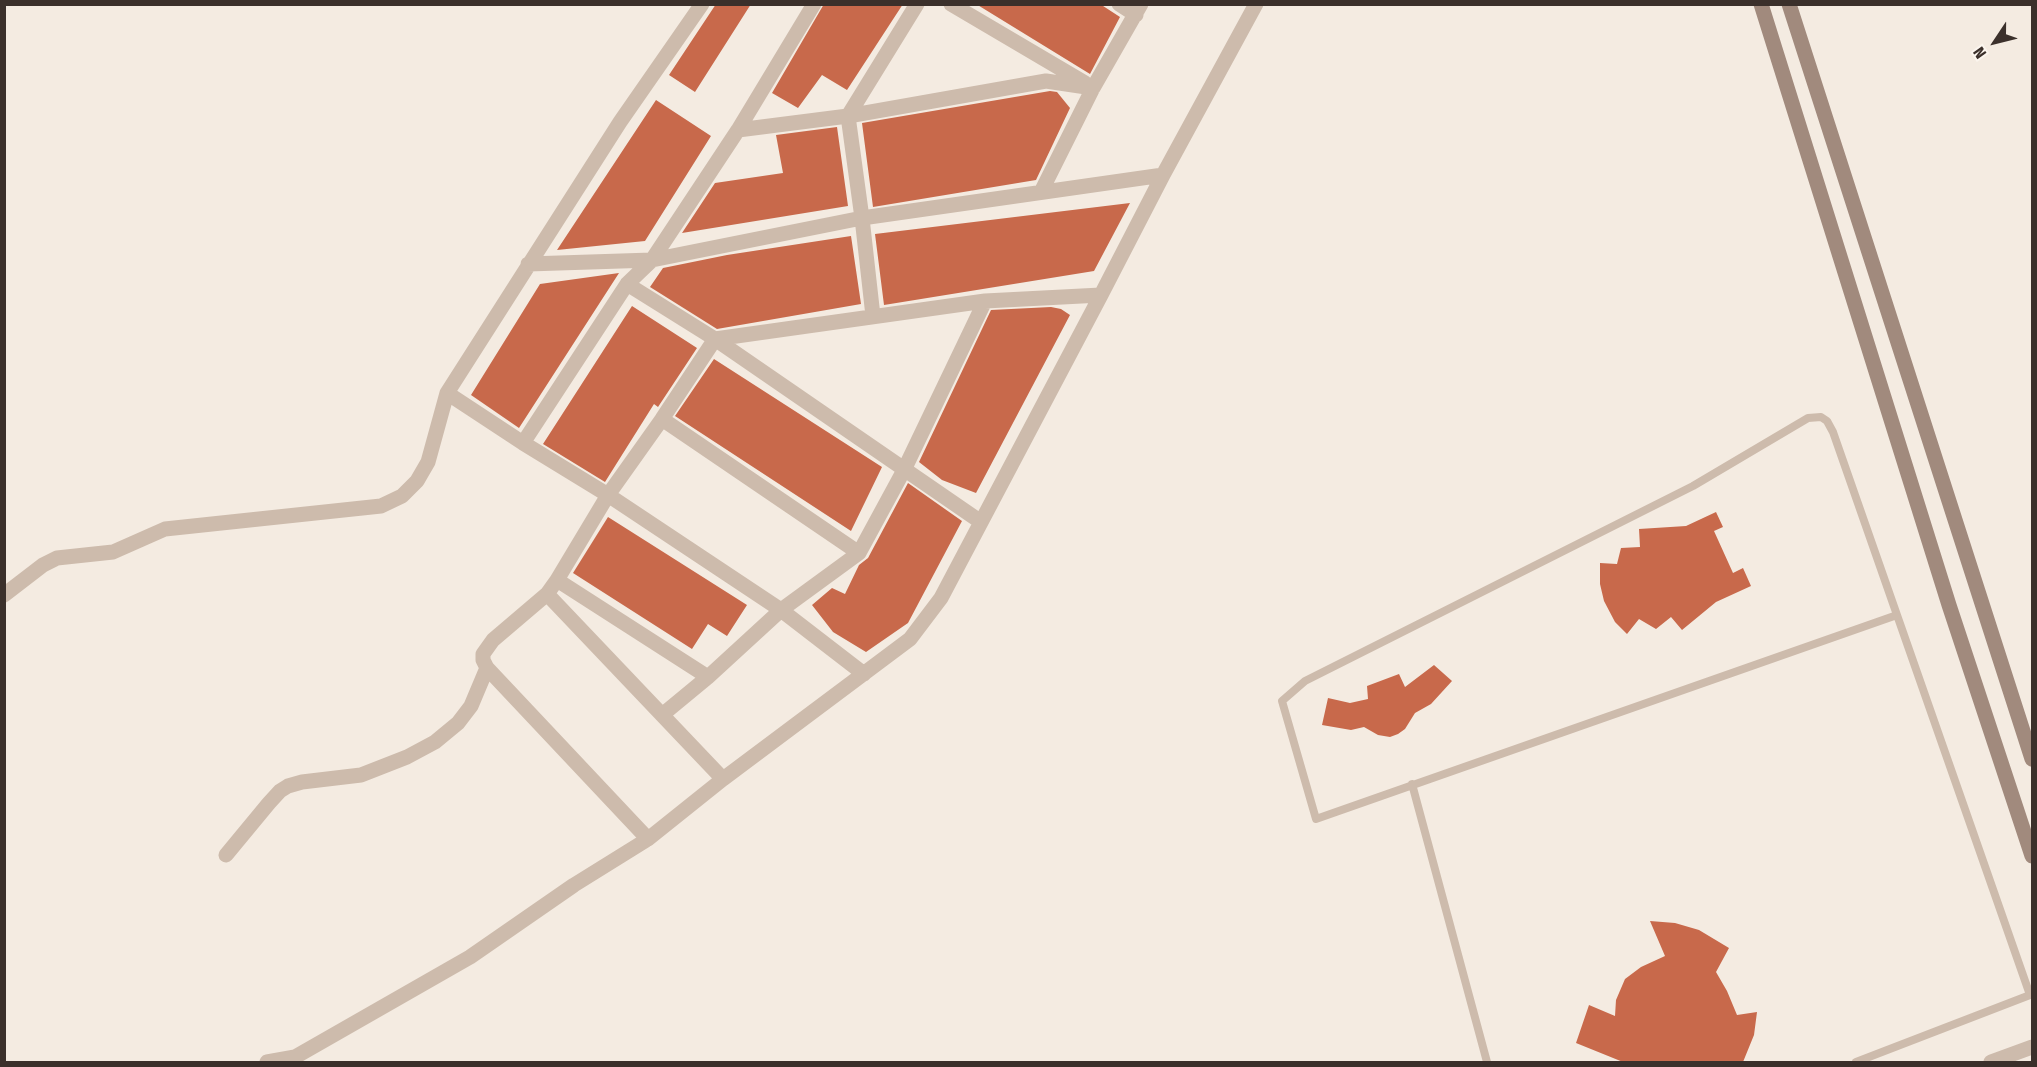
<!DOCTYPE html>
<html>
<head>
<meta charset="utf-8">
<style>
  body { margin:0 }
  #map { position:relative; width:2037px; height:1067px; overflow:hidden; background:#f4ebe1; font-family:"Fira Sans Condensed",sans-serif }
  canvas { display:block }
  .frame { position:absolute; inset:0; border:6px solid #3b302b; pointer-events:none }
  .north { position:absolute; left:1965px; top:12px; width:60px; height:60px; -webkit-text-stroke:4px #fbf5ee; paint-order:stroke; rotate:235deg; font-size:16px; font-weight:700; line-height:24px; text-align:center; color:#3b302b }
  .north::after { content:''; display:block; margin:auto; width:21px; height:27px; background:#3b302b; clip-path:polygon(50% 0,100% 100%,50% 72%,0 100%) }
</style>
</head>
<body>
<div id="map">
<canvas width="2037" height="1067"></canvas>
<div class="frame"></div>
<div class="north">N</div>
</div>
<script>
const g = document.querySelector('canvas').getContext('2d');
g.lineJoin = 'round';
function fill(path, color) { g.fillStyle = color; g.fill(path, 'evenodd'); }
const shape = rows => new Path2D(rows.map(r => 'M' + r).join(''));
function strokePath(path, color, width, dash) { g.strokeStyle = color; g.lineWidth = width; g.lineCap = dash ? 'butt' : 'round'; g.setLineDash(dash || []); g.stroke(path); }
fill(shape([
  [716,4,751,4,695,92,669,75],
  [903,4,847,90,822,75,798,108,772,93,824,4],
  [976,4,1100,4,1120,17,1090,74],
  [1050,91,1057,92,1070,108,1036,180,873,207,862,123],
  [656,100,711,136,645,241,557,250],
  [837,127,848,206,682,233,715,183,783,173,776,135],
  [1130,203,1094,271,884,305,875,234],
  [851,236,861,304,717,329,650,287,663,268,727,255],
  [619,273,519,428,471,395,540,284],
  [632,306,697,348,658,407,654,404,605,482,543,444],
  [1051,307,1061,309,1070,315,976,493,942,480,919,462,991,310],
  [714,359,882,467,851,531,675,416],
  [908,483,962,521,908,623,866,652,833,632,812,605,832,588,845,594,859,565,868,558],
  [1716,512,1723,527,1714,531,1733,573,1743,568,1751,586,1716,602,1682,630,1671,617,1656,629,1639,619,1627,634,1615,622,1604,601,1600,584,1600,563,1617,564,1621,548,1640,547,1639,529,1686,526],
  [608,517,747,605,727,636,708,624,692,649,573,573],
  [1434,665,1452,681,1431,704,1415,713,1405,729,1398,734,1390,737,1378,735,1364,727,1351,730,1322,725,1328,698,1350,703,1368,699,1367,686,1399,674,1405,687],
  [1650,921,1675,923,1699,930,1729,948,1716,972,1727,991,1737,1015,1757,1012,1754,1035,1743,1062,1623,1062,1576,1043,1589,1005,1615,1016,1616,1000,1625,979,1641,967,1665,956]
]), '#c8694b');
strokePath(shape([
  [1412,784,1487,1062],
  [1856,1062,2030,995,1897,615,1833,432,1827,421,1821,417,1808,418,1693,486,1305,681,1282,701,1316,819,1897,615]
]), '#cdbbac', 8);
strokePath(shape([
  [951,4,1085,83],
  [1119,4,1136,15],
  [738,130,848,116,1046,81,1093,88],
  [1041,192,1093,88,1141,4],
  [528,264,652,260,862,218,1163,175],
  [627,284,715,339,981,522],
  [873,316,862,218,848,116,917,4],
  [447,393,523,443,608,495,781,610,864,674],
  [662,419,859,553],
  [523,443,627,284,652,260,738,130,814,4],
  [557,580,708,677],
  [547,594,723,779],
  [4,595,43,565,57,558,113,552,165,529,381,506,402,496,417,481,428,462,447,393,620,122,702,4],
  [662,715,708,677,781,610,859,553,904,470,985,301],
  [648,839,487,668,483,660,483,654,493,640,547,594,557,580,608,495,662,419,715,339,985,301,1101,295],
  [226,855,269,803,280,791,288,786,302,782,361,775,407,757,435,742,458,723,471,706,487,668],
  [267,1062,295,1057,470,957,574,885,648,839,723,779,910,639,941,598,1101,295,1163,175,1256,4],
  [1991,1062,2032,1047]
]), '#cdbbac', 15);
strokePath(shape([
  [1761,4,1949,605,2032,856],
  [1789,4,2032,759]
]), '#a18a7d', 15);
</script>
</body>
</html>
